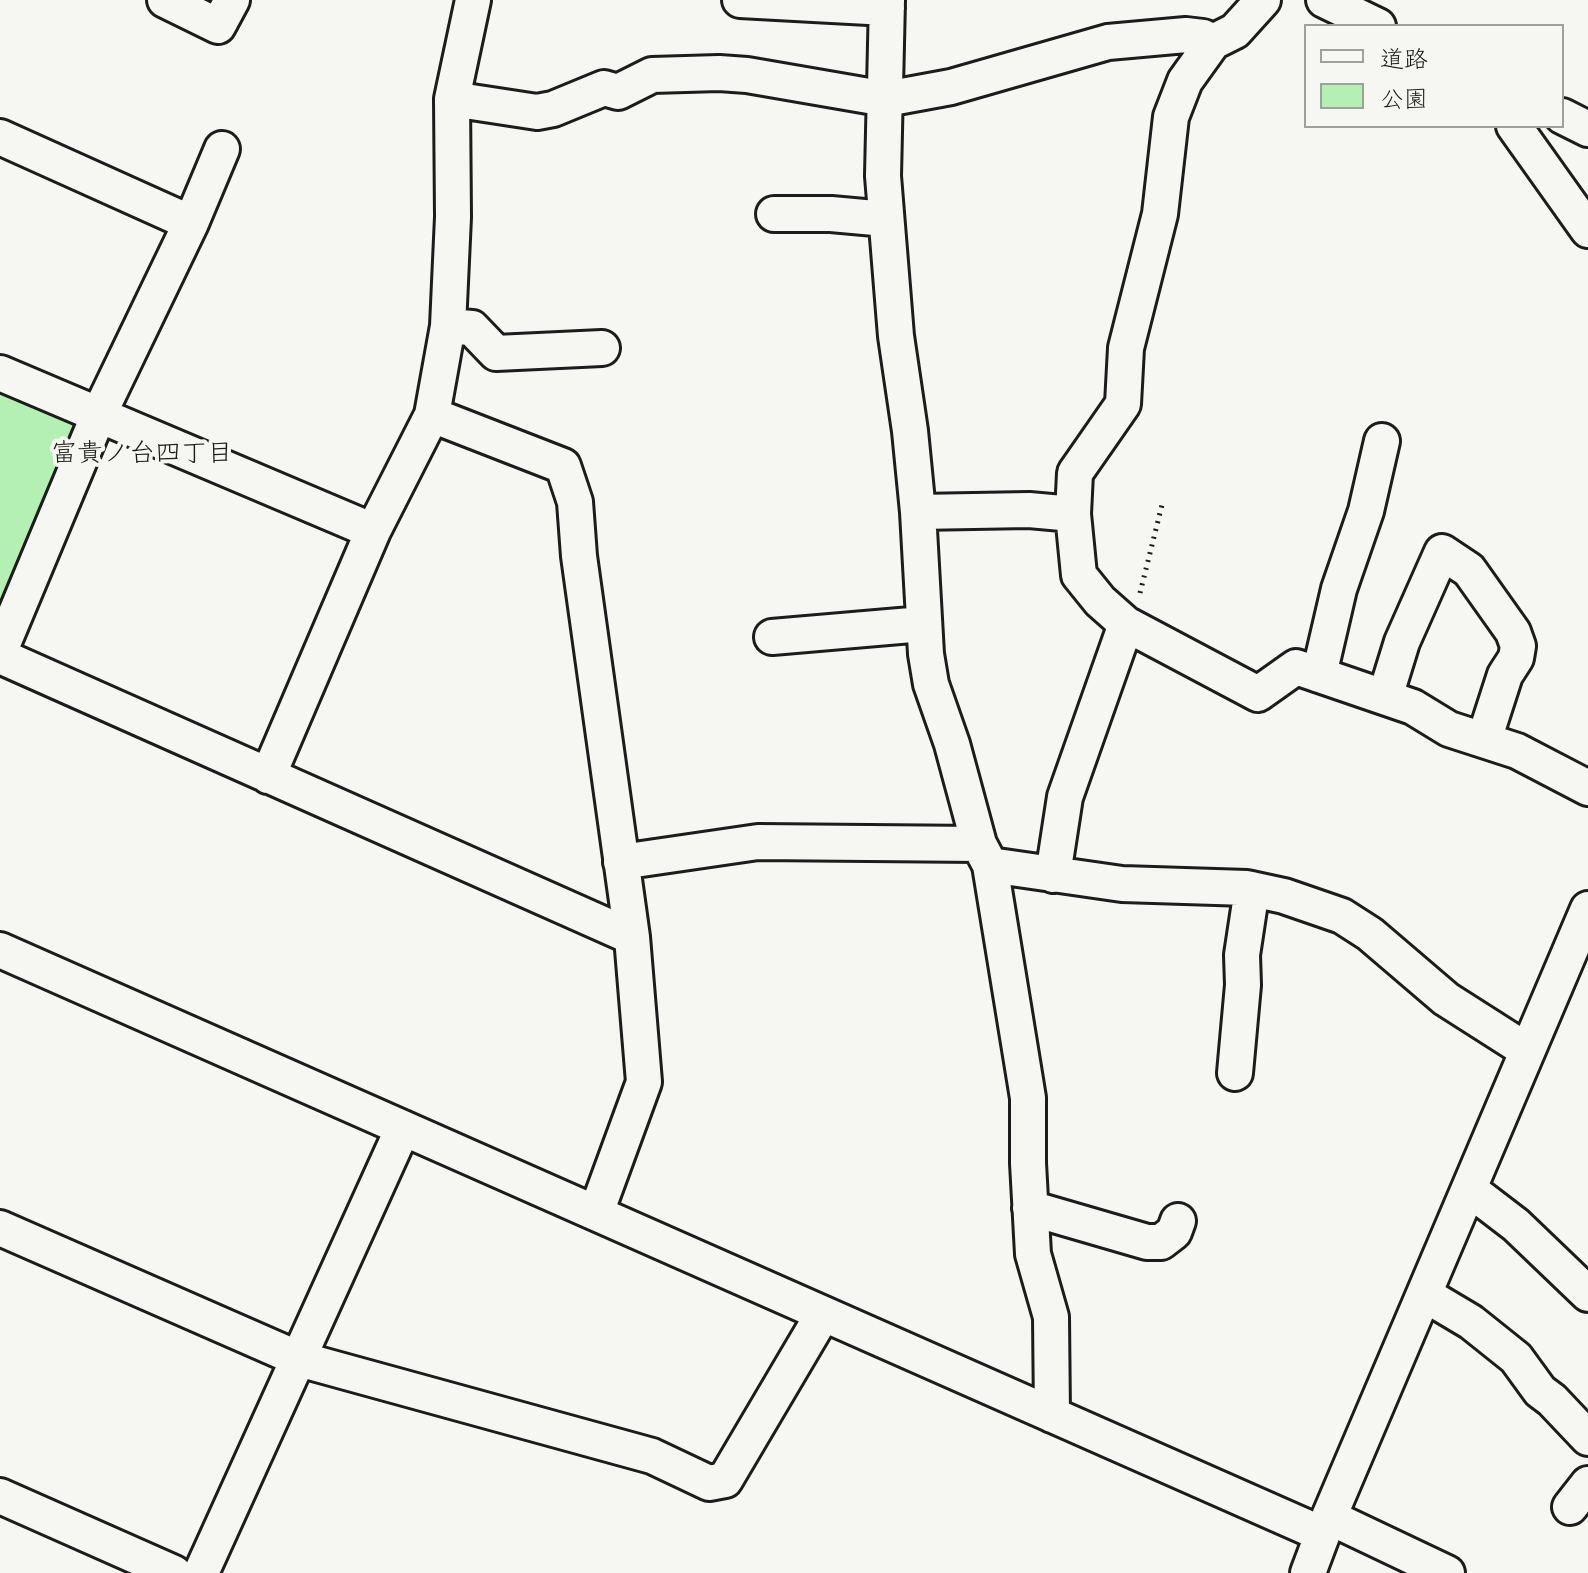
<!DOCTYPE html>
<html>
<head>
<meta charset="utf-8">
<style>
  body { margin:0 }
  #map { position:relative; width:1588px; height:1573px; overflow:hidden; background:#f6f6f2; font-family:"Balsamiq Sans","Klee One",sans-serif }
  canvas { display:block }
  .legend { position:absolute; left:1304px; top:24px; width:260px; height:104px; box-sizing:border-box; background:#f6f6f2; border:2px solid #9f9f9c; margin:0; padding:10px 14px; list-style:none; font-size:24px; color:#1c1c1c }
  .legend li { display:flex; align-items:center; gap:16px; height:40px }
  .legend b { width:40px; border:2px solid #9f9f9c }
</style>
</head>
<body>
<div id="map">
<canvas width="1588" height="1573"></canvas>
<ul class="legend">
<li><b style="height:10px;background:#f6f6f2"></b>道路</li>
<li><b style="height:22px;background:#b4efb3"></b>公園</li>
</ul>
</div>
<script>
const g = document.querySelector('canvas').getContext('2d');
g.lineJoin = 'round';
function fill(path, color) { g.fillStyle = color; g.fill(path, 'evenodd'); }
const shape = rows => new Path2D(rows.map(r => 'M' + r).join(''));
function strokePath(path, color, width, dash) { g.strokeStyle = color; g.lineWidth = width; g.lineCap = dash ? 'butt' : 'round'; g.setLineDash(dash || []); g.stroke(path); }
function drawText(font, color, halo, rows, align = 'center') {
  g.font = font + ' "Balsamiq Sans","Klee One",sans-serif'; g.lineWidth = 8; g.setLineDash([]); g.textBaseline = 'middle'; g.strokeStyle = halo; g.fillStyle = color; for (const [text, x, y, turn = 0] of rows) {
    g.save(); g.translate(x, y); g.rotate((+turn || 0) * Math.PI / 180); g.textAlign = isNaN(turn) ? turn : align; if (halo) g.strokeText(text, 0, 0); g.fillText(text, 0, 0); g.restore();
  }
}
fill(shape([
  [0,386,70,416,79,437,0,623]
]), '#b4efb3');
const minor = shape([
  [165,0,218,26,232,0],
  [740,0,887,8],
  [887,0,883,176,896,336,910,431,918,512,926,654,931,684,952,744,979,844,990,865,1028,1098,1028,1163,1033,1254,1051,1317,1052,1415],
  [1263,0,1235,31,1213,42,1185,81,1171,117,1160,214,1126,348,1123,404,1075,473,1073,514,1079,575,1100,601,1126,624,1258,694,1296,667,1413,707,1449,729,1517,751,1588,788],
  [1324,0,1378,26],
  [452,99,537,112,553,109,604,88,618,92,652,75,719,73,747,75,886,99,951,87,1108,42,1186,35,1203,37,1213,42],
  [1562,116,1588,129],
  [1514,126,1588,230],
  [0,137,191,223],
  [774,214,831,214,886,219],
  [448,326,472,328,496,353,602,348],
  [0,373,373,531],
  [432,415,448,326,453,217,452,99,473,0],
  [918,512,1029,510,1073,514],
  [772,637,923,624],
  [0,651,99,414,191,223,222,149],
  [0,656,632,937],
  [1319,675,1339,589,1366,511,1382,441],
  [1385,697,1402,642,1442,552,1469,570,1513,632,1518,646,1516,658,1505,675,1484,740],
  [268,776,373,531,432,415,563,466,575,502,579,556,632,937,644,1082,596,1213],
  [621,862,758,842,979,844],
  [990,865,1122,884,1247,888,1284,896,1342,916,1370,934,1446,999,1526,1050],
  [1053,875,1065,797,1126,624],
  [0,950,1322,1534],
  [1235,1073,1243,985,1242,955,1252,889],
  [1469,1189,1516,1225,1588,1294],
  [1030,1208,1147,1242,1161,1242,1174,1232,1178,1221],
  [0,1228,299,1359,652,1456,709,1483,725,1480,823,1314],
  [1424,1294,1471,1322,1516,1358,1540,1391,1552,1400,1588,1438],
  [0,1496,174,1573],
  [1570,1507,1588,1484],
  [1329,1517,1447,1573],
  [201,1573,403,1128],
  [1308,1573,1329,1517,1588,909]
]);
strokePath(minor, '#1c1c1c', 40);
strokePath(shape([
  [1140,593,1163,501]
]), '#1c1c1c', 5, [2, 6]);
strokePath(minor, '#f6f6f2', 34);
drawText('26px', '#1c1c1c', '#f6f6f2', [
  ["富貴ノ台四丁目",142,454]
]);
</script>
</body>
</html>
